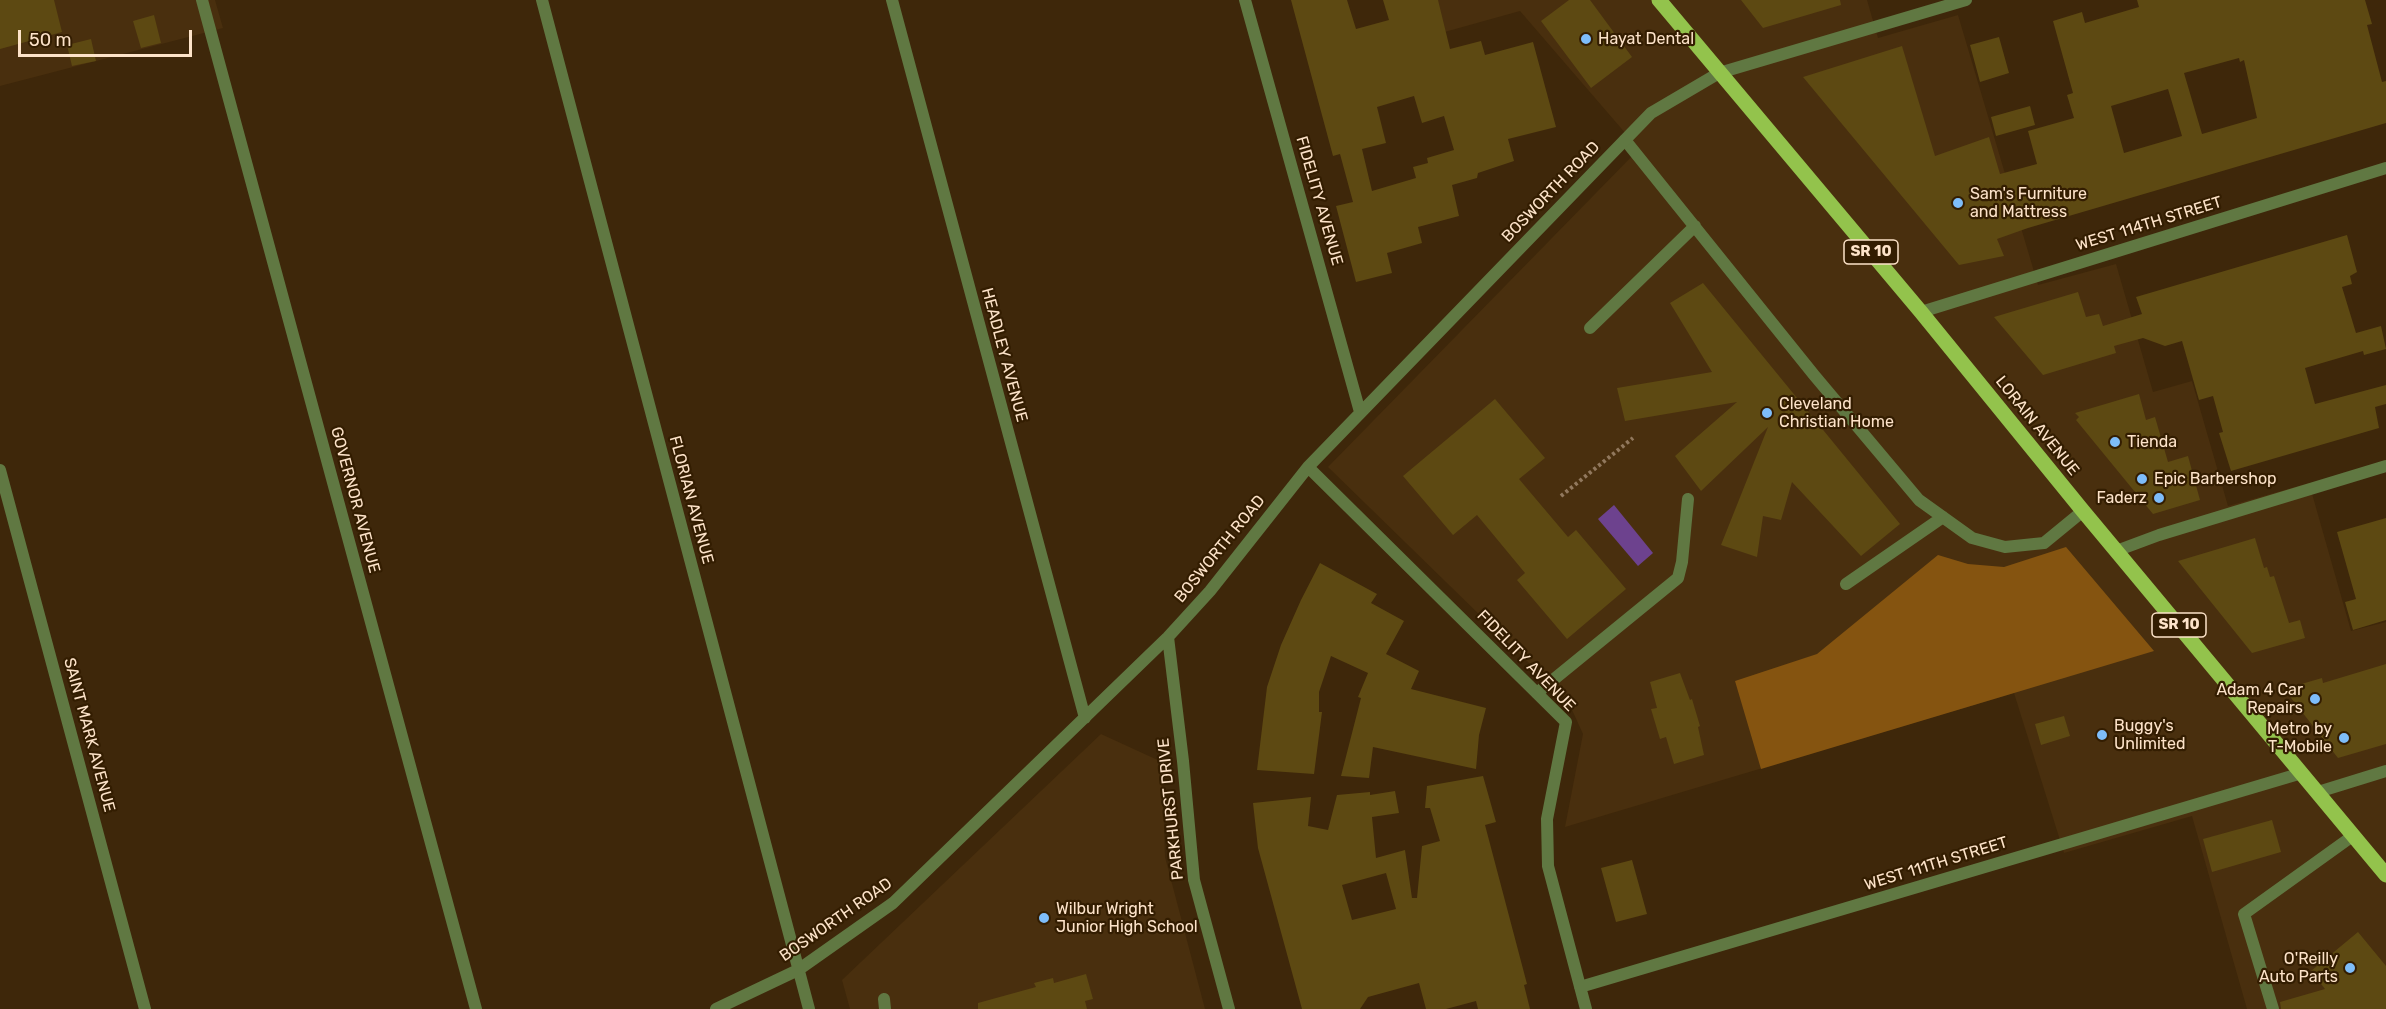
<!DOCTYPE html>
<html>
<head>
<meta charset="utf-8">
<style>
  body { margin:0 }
  #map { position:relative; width:2386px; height:1009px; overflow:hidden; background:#3e270a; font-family:Rubik,sans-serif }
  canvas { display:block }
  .scale { position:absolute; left:18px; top:30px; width:174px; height:27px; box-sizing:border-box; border:3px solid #fde3c9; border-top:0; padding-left:8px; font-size:18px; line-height:21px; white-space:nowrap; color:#fde3c9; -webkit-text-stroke:4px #331d01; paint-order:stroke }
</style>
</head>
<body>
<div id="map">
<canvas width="2386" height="1009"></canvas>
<div class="scale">50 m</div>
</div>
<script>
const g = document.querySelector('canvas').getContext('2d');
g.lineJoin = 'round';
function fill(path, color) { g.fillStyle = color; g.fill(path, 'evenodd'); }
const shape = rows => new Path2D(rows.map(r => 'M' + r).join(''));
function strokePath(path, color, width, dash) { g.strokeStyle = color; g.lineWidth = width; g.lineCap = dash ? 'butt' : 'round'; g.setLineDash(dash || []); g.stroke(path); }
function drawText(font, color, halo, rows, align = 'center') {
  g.font = font + ' Rubik,sans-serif'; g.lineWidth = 4.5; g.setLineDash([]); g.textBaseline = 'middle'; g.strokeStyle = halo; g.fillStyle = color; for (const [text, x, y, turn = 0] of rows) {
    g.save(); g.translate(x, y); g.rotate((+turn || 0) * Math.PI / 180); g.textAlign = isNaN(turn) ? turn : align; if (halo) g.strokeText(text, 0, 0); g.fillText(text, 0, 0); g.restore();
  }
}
fill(shape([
  [0,0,215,0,223,28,0,86],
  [1413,0,1867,0,1878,38,1958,15,2038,285,2116,264,2153,392,2192,381,2228,506,2309,483,2351,631,2386,622,2386,1009,2247,1009,2192,816,2064,853,2014,693,1565,827,1583,734,1568,701,1328,467,1639,149,1520,11,1423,38],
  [1101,734,1162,762,1165,857,1205,1009,850,1009,842,980]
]), '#492f0e');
fill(shape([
  [2066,547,2154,651,1761,769,1735,681,1817,654,1938,555,1968,564,2004,567]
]), '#855410');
fill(shape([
  [1614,505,1653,553,1638,566,1598,519]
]), '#6d428e');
fill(shape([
  [0,0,54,0,62,32,0,49],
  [1291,0,1347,0,1356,29,1389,20,1383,0,1438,0,1450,49,1481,41,1485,55,1533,42,1556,127,1508,139,1514,161,1478,173,1477,178,1452,185,1459,216,1418,227,1422,243,1387,253,1392,273,1356,282,1336,206,1353,202,1340,154,1333,156],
  [1414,96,1422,123,1444,116,1454,150,1427,158,1428,163,1413,167,1416,178,1372,191,1362,149,1386,143,1377,107],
  [1569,0,1590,0,1632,57,1591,88,1541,21],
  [1741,0,1840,0,1841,5,1763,28],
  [2137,0,2365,0,2372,24,2367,25,2382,82,2386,81,2386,123,2028,228,1997,239,2004,256,1959,265,1803,77,1902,46,1935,156,1989,137,2000,174,2037,164,2028,131,2074,118,2067,95,2073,93,2053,21,2082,12,2085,23,2139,7],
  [2239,58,2240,62,2244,60,2257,118,2202,134,2184,73],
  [2168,89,2182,136,2124,153,2111,106],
  [154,15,161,43,141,48,133,21],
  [1999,37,2009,73,1980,82,1970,45],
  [91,39,96,61,72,66,67,45],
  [2030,106,2035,125,1996,136,1991,117],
  [2347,235,2357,272,2350,276,2352,284,2342,287,2356,333,2381,326,2386,349,2364,355,2363,351,2305,368,2315,404,2386,385,2386,404,2375,407,2379,428,2231,471,2219,433,2223,432,2213,396,2199,400,2182,341,2165,346,2143,338,2114,346,2116,353,2043,375,1994,317,2078,292,2086,317,2099,314,2103,326,2142,314,2136,297],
  [1703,283,1900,524,1861,556,1792,482,1781,520,1763,516,1757,557,1721,545,1768,427,1701,491,1675,456,1737,402,1625,421,1617,388,1712,372,1670,303],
  [2139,394,2146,420,2155,417,2168,462,2188,456,2200,500,2153,514,2076,420,2079,417,2075,413],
  [1495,399,1545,458,1519,479,1568,537,1576,530,1626,589,1567,639,1517,580,1525,573,1477,515,1453,535,1403,476],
  [2386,518,2386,620,2353,630,2345,602,2356,599,2337,532],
  [2255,538,2264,568,2267,567,2270,577,2274,576,2289,623,2300,620,2305,638,2252,653,2178,561],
  [1320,563,1377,594,1371,603,1404,621,1386,654,1419,671,1411,689,1486,708,1479,735,1476,769,1373,747,1369,778,1341,776,1361,698,1358,697,1368,673,1331,656,1319,692,1319,712,1322,712,1314,774,1257,770,1267,687,1281,645,1301,600],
  [2386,664,2386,744,2338,758,2284,689,2322,678,2323,683],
  [1680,673,1690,700,1692,699,1700,726,1698,727,1704,755,1674,764,1666,737,1660,739,1651,709,1657,708,1650,682],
  [2064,716,2070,736,2041,745,2035,724],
  [1483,776,1496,822,1485,825,1527,984,1524,985,1530,1009,1478,1009,1476,1001,1446,1009,1426,1009,1419,983,1368,997,1360,1009,1302,1009,1258,848,1253,803,1311,797,1308,826,1328,830,1337,795,1370,792,1370,795,1395,791,1399,813,1372,817,1376,858,1405,850,1412,898,1417,898,1422,846,1440,841,1430,808,1425,808,1427,786],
  [1386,873,1396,909,1352,920,1342,885],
  [2272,820,2281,852,2212,872,2203,839],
  [1632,860,1647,914,1616,922,1601,868],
  [2358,932,2386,966,2386,1009,2281,1009,2280,1002,2325,989,2311,971],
  [1086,974,1093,999,1085,1001,1087,1009,978,1009,978,1003,1036,987,1034,983,1053,978,1054,983]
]), '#5d4912');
strokePath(shape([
  [1561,496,1633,438]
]), '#91785d', 4, [3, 3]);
strokePath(shape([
  [1625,140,1814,375,1919,500,1972,538,2005,547,2044,543,2083,511],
  [1590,328,1695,226],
  [1846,584,1943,517],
  [1537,693,1678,578,1682,562,1688,499],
  [884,999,885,1009],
  [2273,1009,2244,914,2354,835]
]), '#607842', 12);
strokePath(shape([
  [202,0,476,1009],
  [542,0,809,1009],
  [892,0,1085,718],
  [1245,0,1360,412],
  [1921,312,2386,168],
  [1308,467,1566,722,1547,819,1548,866,1586,1009],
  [0,470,145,1009],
  [2116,551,2159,535,2386,466],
  [1168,637,1183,761,1194,880,1229,1009],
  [2318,792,2386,771],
  [1580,987,2302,773],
  [716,1009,798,970,893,903,1168,637,1210,591,1308,467,1651,113,1719,73,1966,0]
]), '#607842', 12);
strokePath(shape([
  [1659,0,1921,312,2083,511,2386,875]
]), '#93c34c', 15);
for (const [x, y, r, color] of [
  [1586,39,6,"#7ebdf9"],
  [1958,203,6,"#7ebdf9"],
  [1767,413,6,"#7ebdf9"],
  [2115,442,6,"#7ebdf9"],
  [2142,479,6,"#7ebdf9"],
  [2159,498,6,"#7ebdf9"],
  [2315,699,6,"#7ebdf9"],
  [2102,735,6,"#7ebdf9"],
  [2344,738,6,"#7ebdf9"],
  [1044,918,6,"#7ebdf9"],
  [2350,968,6,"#7ebdf9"]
]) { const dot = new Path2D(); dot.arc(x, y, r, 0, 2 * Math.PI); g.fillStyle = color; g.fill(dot); strokePath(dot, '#331d01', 2); }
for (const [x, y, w] of [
  [1871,252,54],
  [2179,625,54]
]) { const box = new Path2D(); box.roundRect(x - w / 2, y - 12, w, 24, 4.5); g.fillStyle = '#331d01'; g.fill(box); strokePath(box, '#fde3c9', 1.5); }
drawText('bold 15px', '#fde3c9', null, [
  ["SR 10",1871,252],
  ["SR 10",2179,625]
]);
drawText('16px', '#fde3c9', '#331d01', [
  ["Hayat Dental",1598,39],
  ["Sam's Furniture",1970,194],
  ["and Mattress",1970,212],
  ["Cleveland",1779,404],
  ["Christian Home",1779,422],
  ["Tienda",2127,442],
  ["Epic Barbershop",2154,479],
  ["Faderz",2147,498,"right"],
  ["Adam 4 Car",2303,690,"right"],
  ["Repairs",2303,708,"right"],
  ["Buggy's",2114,726],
  ["Unlimited",2114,744],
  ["Metro by",2332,729,"right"],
  ["T-Mobile",2332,747,"right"],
  ["Wilbur Wright",1056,909],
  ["Junior High School",1056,927],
  ["O'Reilly",2338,959,"right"],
  ["Auto Parts",2338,977,"right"]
], 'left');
drawText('16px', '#fde3c9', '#331d01', [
  ["BOSWORTH ROAD",1551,192,-46],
  ["FIDELITY AVENUE",1319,201,74],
  ["WEST 114TH STREET",2149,224,-17],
  ["HEADLEY AVENUE",1004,355,75],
  ["LORAIN AVENUE",2037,426,51],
  ["GOVERNOR AVENUE",355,500,75],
  ["FLORIAN AVENUE",691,500,75],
  ["BOSWORTH ROAD",1220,549,-51],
  ["FIDELITY AVENUE",1526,661,46],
  ["SAINT MARK AVENUE",89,735,75],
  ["PARKHURST DRIVE",1171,809,-96],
  ["WEST 111TH STREET",1936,864,-17],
  ["BOSWORTH ROAD",836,920,-35]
]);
</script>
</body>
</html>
